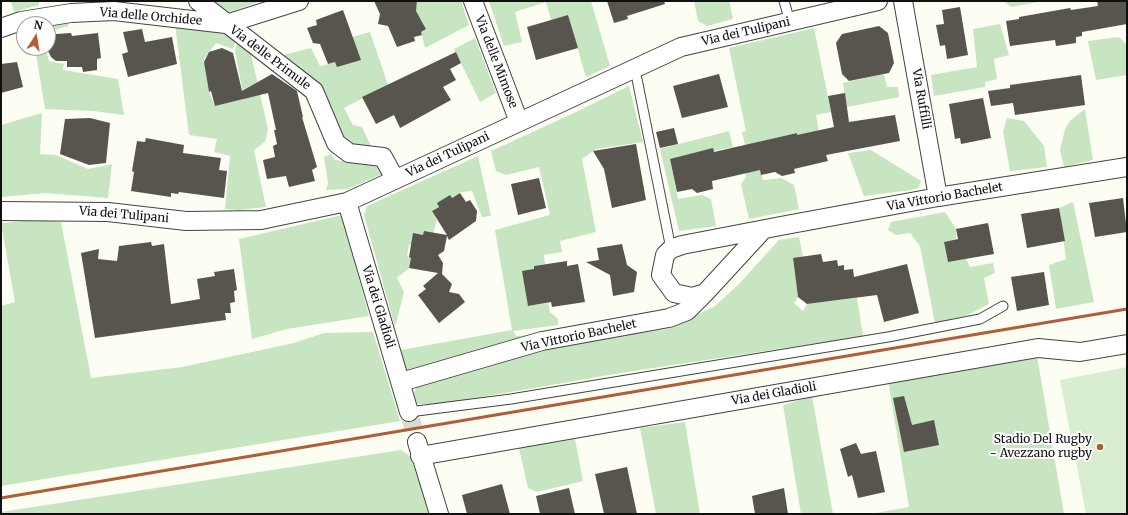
<!DOCTYPE html>
<html>
<head>
<meta charset="utf-8">
<style>
  body { margin:0 }
  #map { position:relative; width:1128px; height:515px; overflow:hidden; background:#fcfef4; font-family:Merriweather,serif }
  canvas { display:block }
  .frame { position:absolute; inset:0; border:2px solid #101010; pointer-events:none }
  .north { position:absolute; left:16px; top:16px; width:40px; height:40px; box-sizing:border-box; background:#fff; border:1px solid #9f9f9f; border-radius:50%; rotate:12deg; font-size:11px; font-weight:700; line-height:16px; text-align:center; color:#101010 }
  .north::after { content:''; display:block; margin:auto; width:14px; height:18px; background:#b05e38; clip-path:polygon(50% 0,100% 100%,50% 72%,0 100%) }
</style>
</head>
<body>
<div id="map">
<canvas width="1128" height="515"></canvas>
<div class="frame"></div>
<div class="north">N</div>
</div>
<script>
const g = document.querySelector('canvas').getContext('2d');
g.lineJoin = 'round';
function fill(path, color) { g.fillStyle = color; g.fill(path, 'evenodd'); }
const shape = rows => new Path2D(rows.map(r => 'M' + r).join(''));
function strokePath(path, color, width, dash) { g.strokeStyle = color; g.lineWidth = width; g.lineCap = dash ? 'butt' : 'round'; g.setLineDash(dash || []); g.stroke(path); }
function drawText(font, color, halo, rows, align = 'center') {
  g.font = font + ' Merriweather,serif'; g.lineWidth = 4; g.setLineDash([]); g.textBaseline = 'middle'; g.strokeStyle = halo; g.fillStyle = color; for (const [text, x, y, turn = 0] of rows) {
    g.save(); g.translate(x, y); g.rotate((+turn || 0) * Math.PI / 180); g.textAlign = isNaN(turn) ? turn : align; if (halo) g.strokeText(text, 0, 0); g.fillText(text, 0, 0); g.restore();
  }
}
fill(shape([
  [11,1,39,1,39,5,14,12],
  [208,1,261,1,224,14],
  [417,1,461,1,469,25,425,48,421,32,426,29,421,19,416,19,413,9,417,6],
  [489,1,591,1,610,66,586,77,568,16,551,20,546,2,515,12,522,42,504,46],
  [694,1,729,1,733,19,707,26,698,21],
  [1003,1,1044,1,1011,7],
  [69,19,68,26,48,32,48,24],
  [175,24,223,29,236,37,233,49,216,43,204,59,209,92,215,106,244,99,235,51,239,38,251,54,268,129,265,142,254,150,266,207,240,210,225,209,230,156,214,152,217,139,189,135],
  [1000,24,1009,55,994,59,997,79,985,82,985,87,934,96,931,75,977,67,973,29],
  [814,28,831,112,816,115,819,131,797,135,797,133,754,143,763,180,781,178,794,185,799,209,749,219,741,184,746,177,743,160,748,158,742,132,746,131,729,48],
  [370,32,388,85,344,108,353,125,362,127,371,146,366,148,346,142,318,84,283,55,311,48,320,66,328,64,335,62,352,37],
  [1119,37,1127,45,1127,75,1096,80,1088,41],
  [475,38,496,93,480,102,454,49],
  [35,48,45,48,49,61,64,64,63,70,118,79,124,115,93,111,45,109],
  [884,74,887,87,898,87,899,97,847,107,843,83],
  [629,86,643,142,596,149,582,159,596,232,560,241,562,252,544,255,545,264,534,266,528,306,548,303,550,312,558,319,558,325,513,331,516,336,531,335,408,372,404,366,401,350,512,330,495,230,550,215,539,167,506,175,496,171,491,151,574,113],
  [1085,109,1093,160,1064,167,1060,150,1065,129,1070,121],
  [42,113,40,154,56,155,88,169,112,164,108,198,46,193,1,197,1,125],
  [1007,118,1024,121,1044,146,1047,167,1010,171,1003,131],
  [729,131,733,147,670,160,678,199,702,195,711,199,716,226,679,231,660,149],
  [871,150,921,181,918,188,911,190,864,196,848,153],
  [331,154,335,160,376,166,382,174,348,189,326,190,328,183,324,157],
  [478,156,491,216,482,217,472,191,461,192,432,211,437,220,433,233,423,235,411,245,409,245,407,256,411,258,409,268,397,278,404,292,395,327,364,215,367,206],
  [1073,202,1094,302,1056,309,1049,265,1066,259,1059,208],
  [945,212,956,229,956,239,944,242,948,262,966,259,970,267,993,263,995,273,984,278,989,304,968,315,935,323,920,246,910,233,896,235,888,230,891,222],
  [342,215,369,316,287,329,252,339,239,239],
  [36,220,61,222,91,378,182,367,294,343,324,333,373,332,400,421,1,486,1,306,15,302,1,223],
  [799,237,803,257,793,259,798,297,794,303,803,311,807,304,857,298,863,336,621,373,441,404,418,404,413,396,416,388,426,382,559,347,617,336,668,329,715,306,739,284,779,240],
  [1037,356,1064,514,871,514,909,507,888,380],
  [812,396,833,514,801,514,783,405],
  [685,422,700,514,656,514,640,428],
  [575,439,583,481,537,492,528,488,519,448],
  [401,450,411,457,430,514,1,514,1,512]
]), '#c6e5c0');
fill(shape([
  [1127,367,1127,514,1086,514,1060,380]
]), '#d9edd1');
fill(shape([
  [374,1,417,1,416,11,426,29,421,32,422,35,414,37,415,41,397,47,388,26,378,24,380,14],
  [607,1,664,1,665,4,627,16,628,19,614,23],
  [1097,1,1127,1,1127,24,1082,32,1082,36,1076,37,1076,43,1056,46,1055,40,1010,46,1006,21,1019,19,1019,17,1070,8,1071,10,1098,6],
  [960,7,968,55,947,59,945,45,940,46,936,25,944,24,942,10],
  [343,10,361,60,337,67,335,62,328,64,320,44,313,43,307,28,317,25,316,20],
  [568,15,578,48,536,60,527,27],
  [879,26,888,33,894,63,889,73,849,81,842,74,836,43,842,34],
  [142,29,145,42,172,37,177,64,128,77,122,54,128,52,123,32],
  [71,33,72,36,98,33,101,58,97,59,97,70,83,72,82,67,67,67,67,61,56,61,51,57,47,49,48,43,52,37,56,34],
  [222,48,233,53,242,91,272,74,297,91,303,117,302,117,317,167,312,170,315,181,289,187,286,176,267,179,263,160,275,157,273,146,277,144,274,130,276,130,268,93,215,106,211,91,209,92,204,62,209,52],
  [456,52,461,63,450,69,456,80,443,87,451,100,400,128,394,115,376,124,362,97],
  [17,62,23,87,1,93,1,64],
  [719,74,728,107,682,118,673,86],
  [1081,75,1085,105,1015,115,1013,103,991,106,988,91,1010,88,1010,85],
  [845,93,849,122,895,115,900,141,826,155,828,161,794,169,795,173,782,176,775,172,761,175,760,170,712,181,713,189,697,193,692,189,677,192,670,159,713,148,714,152,797,133,797,135,834,127,828,96],
  [983,98,991,138,961,144,960,138,955,139,949,104],
  [90,118,110,123,106,163,89,165,60,154,65,119],
  [674,128,678,144,660,148,656,132],
  [146,138,184,145,183,153,221,158,219,170,227,171,224,198,179,192,178,194,171,193,171,197,131,191,134,172,132,171,137,141,145,142],
  [636,144,646,200,612,208,604,169,593,151],
  [539,178,546,208,518,215,511,184],
  [460,193,466,202,470,200,477,211,476,221,449,240,447,236,444,251,438,255,443,263,442,274,452,284,449,292,459,294,465,302,439,323,418,295,426,289,423,286,438,273,409,268,411,258,409,257,413,233,423,235,424,231,447,235,432,211,439,207,437,203,450,195,452,198],
  [1123,198,1127,232,1095,237,1089,203],
  [1059,208,1065,241,1027,248,1021,214],
  [988,223,994,254,948,262,944,242,958,239,956,229],
  [151,242,152,246,164,244,171,304,200,299,197,279,215,276,214,272,234,269,237,290,234,291,235,302,230,303,231,313,225,313,226,320,95,338,81,253,99,249,98,259,117,261,119,246],
  [622,244,627,265,637,272,634,292,613,296,610,275,586,262,599,260,597,248],
  [821,254,823,262,837,260,838,266,844,265,844,270,853,269,854,277,907,264,919,313,884,322,877,295,807,304,798,297,793,258],
  [567,261,567,266,578,264,585,302,552,307,551,302,528,306,522,271,534,269,534,266],
  [1044,272,1049,305,1017,311,1011,277],
  [904,396,912,425,934,420,939,445,904,452,893,398],
  [856,443,861,454,876,451,885,492,858,498,852,475,848,477,840,449],
  [627,467,637,514,604,514,595,474],
  [502,484,510,514,467,514,462,495],
  [569,488,575,514,540,514,536,496],
  [784,488,788,514,755,514,752,496]
]), '#57554d');
strokePath(shape([
  [409,412,417,442]
]), '#d9dad2', 18, [18, 9]);
const lane = shape([
  [784,1,790,22],
  [635,69,671,249],
  [409,412,511,399,888,337,980,319,1003,306]
]);
const street = shape([
  [198,1,314,91,336,143,349,153,383,157,395,179],
  [473,1,519,122],
  [903,1,938,197],
  [1,28,21,21,71,13,114,11,226,24,299,1],
  [347,202,409,412],
  [1,211,108,212,186,221,261,220,347,202,681,47,878,1],
  [763,230,705,293,692,297,674,293,661,275,665,255,671,249,682,245,786,225,938,197,1127,167],
  [401,382,542,341,669,318,687,311,705,293],
  [417,442,439,514],
  [420,456,1038,348,1080,352,1127,344]
]);
strokePath(lane, '#434343', 11);
strokePath(street, '#434343', 20);
strokePath(lane, '#fff', 9);
strokePath(street, '#fff', 18);
strokePath(shape([
  [1,498,1127,309]
]), '#b05e38', 3);
for (const [x, y, r, color] of [
  [1100,447,4,"#b05e38"]
]) { const dot = new Path2D(); dot.arc(x, y, r, 0, 2 * Math.PI); g.fillStyle = color; g.fill(dot); strokePath(dot, '#fff', 1.5); }
drawText('12px', '#101010', '#fff', [
  ["Via delle Orchidee",151,17,5],
  ["Via dei Tulipani",746,32,-13],
  ["Via delle Primule",270,58,37],
  ["Via delle Mimose",496,62,69],
  ["Via Ruffilli",921,99,80],
  ["Via dei Tulipani",448,155,-25],
  ["Via Vittorio Bachelet",945,197,-10],
  ["Via dei Tulipani",124,215,5],
  ["Via dei Gladioli",378,307,73],
  ["Via Vittorio Bachelet",579,336,-12],
  ["Via dei Gladioli",774,394,-10]
]);
drawText('12px', '#101010', '#fff', [
  ["Stadio Del Rugby",1092,440],
  ["- Avezzano rugby",1092,454]
], 'right');
</script>
</body>
</html>
